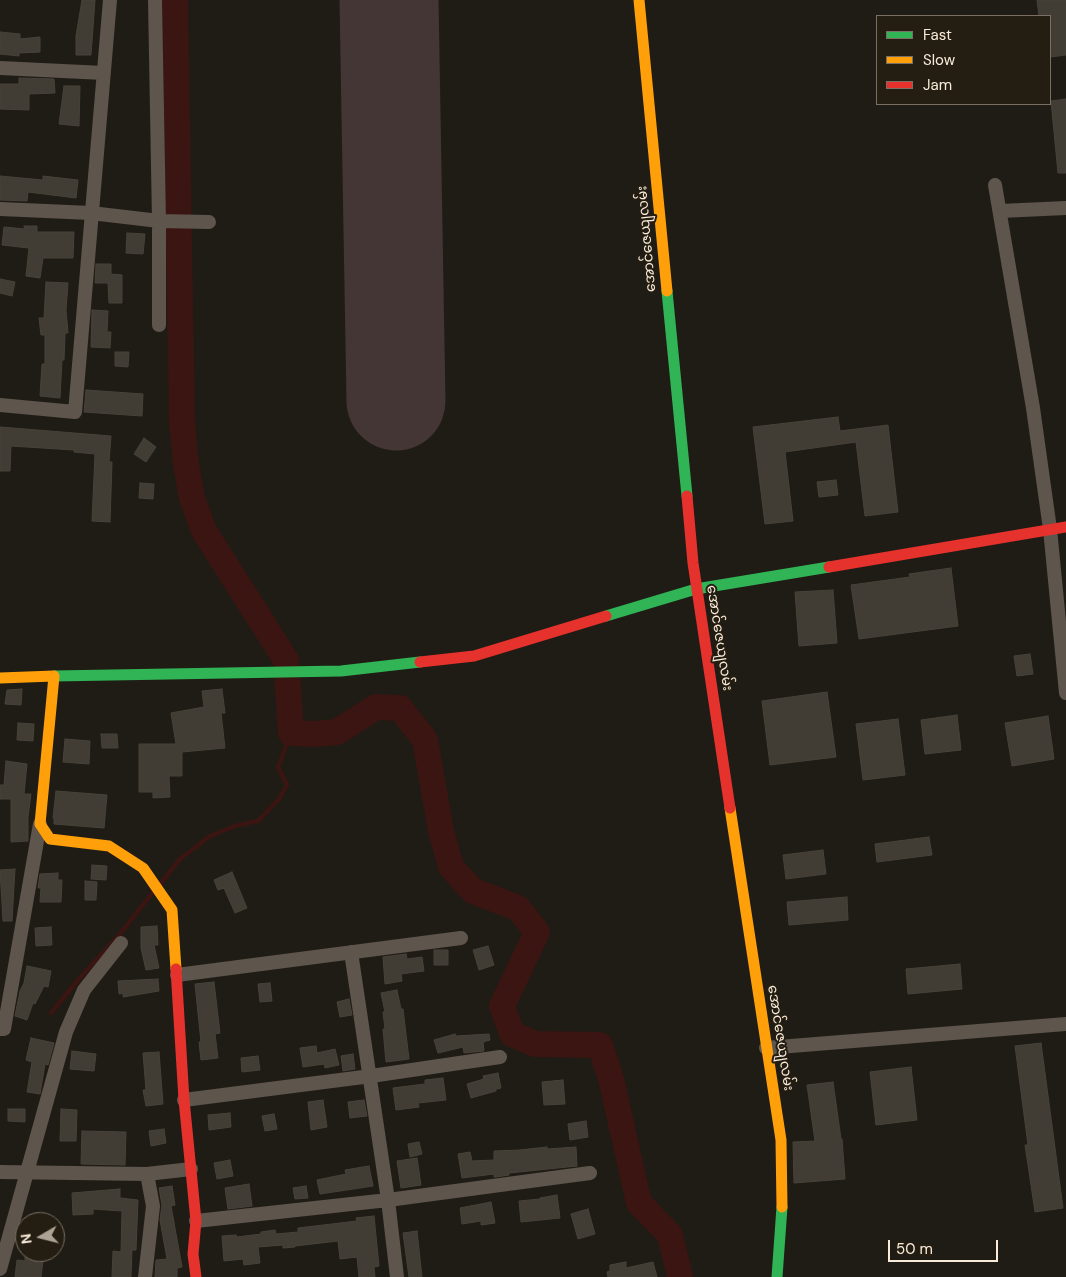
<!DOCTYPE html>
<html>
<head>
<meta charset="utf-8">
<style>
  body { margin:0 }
  #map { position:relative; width:1066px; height:1277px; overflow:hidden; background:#1f1c16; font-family:"DM Sans",sans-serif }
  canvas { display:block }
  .legend { position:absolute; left:876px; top:15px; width:175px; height:90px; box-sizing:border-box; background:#231d12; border:1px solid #796f62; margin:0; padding:6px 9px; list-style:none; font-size:15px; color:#faebd9 }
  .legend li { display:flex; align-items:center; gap:10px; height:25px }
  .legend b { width:25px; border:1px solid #796f62 }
  .north { position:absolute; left:15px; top:1212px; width:50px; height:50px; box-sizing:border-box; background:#231d12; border:1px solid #796f62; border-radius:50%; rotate:262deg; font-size:14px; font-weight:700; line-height:20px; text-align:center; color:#faebd9 }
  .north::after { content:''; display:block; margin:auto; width:18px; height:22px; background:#ada395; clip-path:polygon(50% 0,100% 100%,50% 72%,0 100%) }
  .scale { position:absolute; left:888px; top:1240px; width:110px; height:22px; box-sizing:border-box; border:2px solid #faebd9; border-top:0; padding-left:6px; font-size:15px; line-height:18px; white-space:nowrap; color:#faebd9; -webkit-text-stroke:4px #231d12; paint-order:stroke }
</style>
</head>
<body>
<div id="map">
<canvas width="1066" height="1277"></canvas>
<ul class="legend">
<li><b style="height:6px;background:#30b455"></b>Fast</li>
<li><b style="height:6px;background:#ff9f0a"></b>Slow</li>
<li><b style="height:6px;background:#e5322d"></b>Jam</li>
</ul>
<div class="north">N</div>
<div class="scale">50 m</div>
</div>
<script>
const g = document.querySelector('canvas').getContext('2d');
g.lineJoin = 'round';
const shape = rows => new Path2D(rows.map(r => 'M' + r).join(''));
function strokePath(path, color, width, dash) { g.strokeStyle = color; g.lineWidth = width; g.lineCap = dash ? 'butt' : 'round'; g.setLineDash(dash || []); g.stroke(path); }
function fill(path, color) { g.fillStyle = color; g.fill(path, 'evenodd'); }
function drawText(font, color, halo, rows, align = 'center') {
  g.font = font + ' "DM Sans","Noto Sans Myanmar",sans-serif'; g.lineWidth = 4; g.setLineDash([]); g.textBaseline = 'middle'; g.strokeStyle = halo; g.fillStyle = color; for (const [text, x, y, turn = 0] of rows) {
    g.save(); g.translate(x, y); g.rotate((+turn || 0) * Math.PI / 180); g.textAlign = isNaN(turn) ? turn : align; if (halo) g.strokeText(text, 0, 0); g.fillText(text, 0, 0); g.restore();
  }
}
strokePath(shape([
  [160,884,180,859,210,836,235,826,258,821,279,799,287,785,278,767,291,733],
  [51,1013,78,980,120,934,153,892]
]), '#3a1511', 4.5);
strokePath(shape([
  [175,0,182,422,186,464,192,498,204,531,286,660,291,733,314,734,337,732,376,707,400,708,425,740,441,831,451,867,473,891,518,908,537,932,502,1006,512,1034,535,1044,600,1045,611,1079,639,1203,670,1235,680,1277]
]), '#3a1511', 26);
strokePath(shape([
  [389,0,396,401]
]), '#443634', 99);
const building = shape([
  [82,0,95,0,91,55,76,55,76,36,82,0],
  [1037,0,1066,0,1066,55,1050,57,1050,16,1039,16,1037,0],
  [0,32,20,34,20,39,40,37,40,52,19,53,19,56,0,54,0,32],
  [19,78,54,79,55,93,29,94,29,110,0,109,0,84,19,84,19,78],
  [64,86,80,86,79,126,59,124,64,86],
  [1066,99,1066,173,1058,173,1051,101,1066,99],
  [0,176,43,180,43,176,78,180,76,198,28,192,27,201,0,200,0,176],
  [24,226,37,226,37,232,74,232,73,258,43,258,40,278,26,276,29,248,2,245,4,227,25,229,24,226],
  [127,233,145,234,143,254,126,253,127,233],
  [96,264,111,264,111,274,122,275,122,303,109,303,108,283,95,283,96,264],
  [0,279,15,282,12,296,0,293,0,279],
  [46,282,68,283,66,310,68,333,65,333,64,360,62,360,60,398,40,396,42,364,45,364,45,335,41,335,39,318,44,318,46,282],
  [92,310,108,311,107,332,111,332,110,348,91,347,92,310],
  [115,352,129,352,128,367,115,366,115,352],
  [86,390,143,394,142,416,84,412,86,390],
  [838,417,840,431,888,425,898,512,865,516,856,442,785,452,793,521,765,524,753,427,838,417],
  [0,427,111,436,109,462,112,462,110,522,92,521,95,454,74,452,74,450,11,446,10,471,0,471,0,427],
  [144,438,156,447,146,462,134,454,144,438],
  [836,480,838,495,819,497,817,482,836,480],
  [140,483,154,484,153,499,139,498,140,483],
  [951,568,958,626,859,639,851,585,910,577,909,574,951,568],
  [833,590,837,643,799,646,795,592,833,590],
  [1030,654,1033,674,1017,676,1014,656,1030,654],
  [22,689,21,705,5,704,7,690,22,689],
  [222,689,225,713,221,713,225,748,182,752,182,776,169,776,170,797,153,798,153,792,139,792,139,744,176,744,171,713,204,707,202,691,222,689],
  [827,692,836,757,770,765,762,701,827,692],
  [957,715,961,750,925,754,921,720,957,715],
  [1048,716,1054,759,1012,766,1005,723,1048,716],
  [898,719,905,775,863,780,856,724,898,719],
  [18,723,34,724,33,741,17,740,18,723],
  [101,734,117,734,118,748,102,748,101,734],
  [65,739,90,741,89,764,63,762,65,739],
  [6,761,27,764,24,794,31,794,28,817,28,841,11,842,11,799,0,799,0,785,4,785,6,761],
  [56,791,107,795,104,828,54,824,54,818,53,818,56,791],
  [929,837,932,855,877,862,875,844,929,837],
  [823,850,826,874,786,879,783,855,823,850],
  [92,865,107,866,106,880,91,879,92,865],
  [15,869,12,921,3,921,0,870,15,869],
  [232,872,247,908,235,913,224,888,218,890,214,880,232,872],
  [58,873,58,880,62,880,61,902,40,902,41,888,38,888,40,874,58,873],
  [85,881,97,882,96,900,85,900,85,881],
  [847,897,848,920,789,925,787,902,847,897],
  [157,926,158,945,154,945,159,968,146,970,141,948,141,927,157,926],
  [51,927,52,945,36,946,35,928,51,927],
  [488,946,494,965,479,970,473,950,488,946],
  [434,950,448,950,448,965,434,965,434,950],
  [406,954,407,959,422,957,424,971,401,974,402,981,385,984,383,957,406,954],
  [960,964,962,989,908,994,906,969,960,964],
  [27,966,51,971,48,987,44,986,35,1004,33,1003,27,1020,15,1016,20,991,24,983,27,966],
  [158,979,159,991,123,997,123,993,119,994,118,981,158,979],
  [214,982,220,1033,215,1034,218,1058,201,1060,199,1042,201,1042,195,984,214,982],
  [270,983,272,1001,260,1002,258,984,270,983],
  [397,990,401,1009,403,1009,409,1059,386,1062,383,1029,385,1029,383,1012,385,1012,381,993,397,990],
  [349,999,352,1015,340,1017,337,1002,349,999],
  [455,1034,456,1036,489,1034,490,1040,483,1042,484,1051,464,1053,463,1047,438,1053,434,1040,455,1034],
  [31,1038,54,1043,48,1065,45,1064,40,1094,27,1092,32,1062,26,1060,31,1038],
  [1041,1043,1063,1208,1035,1212,1025,1145,1028,1145,1015,1046,1041,1043],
  [316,1046,317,1053,335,1049,339,1065,325,1068,324,1064,303,1067,300,1048,316,1046],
  [72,1051,96,1054,94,1071,70,1069,72,1051],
  [159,1052,163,1104,146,1106,143,1090,146,1090,143,1053,159,1052],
  [353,1054,355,1069,343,1071,341,1056,353,1054],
  [258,1056,260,1070,242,1072,241,1058,258,1056],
  [911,1067,917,1120,876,1125,870,1072,911,1067],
  [498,1073,501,1088,496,1089,496,1091,471,1098,467,1084,484,1079,483,1076,498,1073],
  [443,1078,446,1100,418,1103,419,1107,396,1110,393,1088,425,1084,425,1080,443,1078],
  [563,1080,565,1104,544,1105,542,1082,563,1080],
  [833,1082,841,1139,842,1139,845,1179,794,1183,793,1142,815,1141,807,1085,833,1082],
  [323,1100,327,1127,311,1130,308,1102,323,1100],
  [364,1100,367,1116,350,1118,348,1102,364,1100],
  [8,1109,25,1109,25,1122,8,1121,8,1109],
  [61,1109,77,1110,76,1141,60,1141,61,1109],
  [230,1113,231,1127,209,1130,208,1115,230,1113],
  [274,1114,277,1129,265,1131,262,1116,274,1114],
  [586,1121,588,1137,570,1140,568,1124,586,1121],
  [164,1129,166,1143,151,1146,149,1131,164,1129],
  [82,1131,126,1132,125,1165,81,1164,82,1131],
  [419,1142,422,1154,410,1157,408,1144,419,1142],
  [547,1147,547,1149,576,1147,577,1166,509,1173,509,1175,496,1177,494,1177,494,1174,462,1178,458,1154,470,1152,472,1161,494,1160,494,1151,520,1150,547,1147],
  [417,1158,421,1185,401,1188,397,1161,417,1158],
  [230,1160,233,1176,217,1179,214,1163,230,1160],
  [369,1166,373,1186,320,1194,317,1180,346,1174,345,1170,369,1166],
  [249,1184,252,1206,228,1209,225,1188,249,1184],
  [172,1186,175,1205,171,1206,182,1267,177,1268,177,1277,155,1277,156,1260,167,1259,160,1220,162,1205,159,1188,172,1186],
  [306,1186,308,1198,295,1199,293,1188,306,1186],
  [120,1189,120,1198,138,1200,136,1250,132,1250,131,1277,112,1277,113,1251,121,1252,122,1211,93,1209,93,1214,73,1215,72,1193,120,1189],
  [557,1195,560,1218,521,1222,519,1201,540,1199,540,1198,557,1195],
  [491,1202,495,1223,481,1225,481,1221,462,1224,460,1208,491,1202],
  [588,1209,595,1234,578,1239,571,1214,588,1209],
  [374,1216,379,1266,374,1267,375,1277,359,1277,357,1257,340,1259,338,1241,295,1246,295,1247,283,1248,283,1245,258,1247,260,1263,244,1265,243,1259,224,1261,222,1236,236,1235,237,1237,261,1234,261,1232,275,1230,276,1234,298,1232,298,1228,357,1221,356,1218,374,1216],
  [417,1231,422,1277,409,1277,403,1233,417,1231],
  [25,1252,44,1252,41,1277,15,1277,17,1260,25,1261,25,1252],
  [626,1262,626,1268,653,1262,657,1277,608,1277,607,1272,610,1271,610,1265,626,1262]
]);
fill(building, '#413c34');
strokePath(building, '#484339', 1);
strokePath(shape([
  [155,0,159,221,159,325],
  [0,68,104,73],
  [995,185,1033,408,1050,529,1066,693],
  [0,209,91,213,159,221,209,222],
  [1000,211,1066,208],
  [0,405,75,412,110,0],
  [351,952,388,1200,397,1277],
  [177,975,461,938],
  [0,1029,4,1029,40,824],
  [766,1048,1066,1024],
  [184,1100,371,1076,500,1057],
  [0,1172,147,1174,191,1169],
  [196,1221,388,1200,590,1173],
  [0,1269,66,1032,84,990,121,943],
  [145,1277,153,1206,147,1174]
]), '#5e554c', 14);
strokePath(shape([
  [667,291,687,496],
  [606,616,696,589,829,567],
  [54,676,341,671,420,662],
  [777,1277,782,1207]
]), '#30b455', 11);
strokePath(shape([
  [639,0,667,291],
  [0,678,54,676,40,824,50,839,109,846,143,868,172,910,176,969],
  [730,808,781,1140,782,1207]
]), '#ff9f0a', 11);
strokePath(shape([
  [687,496,693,563,730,808],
  [829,567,1066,527],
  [420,662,474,656,606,616],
  [176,969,184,1100,196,1221,193,1254,196,1277]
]), '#e5322d', 11);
drawText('14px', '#faebd9', '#231d12', [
  ["အောင်ဇေယျလမ်း",647,239,-95],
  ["အောင်ဇေယျလမ်း",719,638,81],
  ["အောင်ဇေယျလမ်း",780,1038,81]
]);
</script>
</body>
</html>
